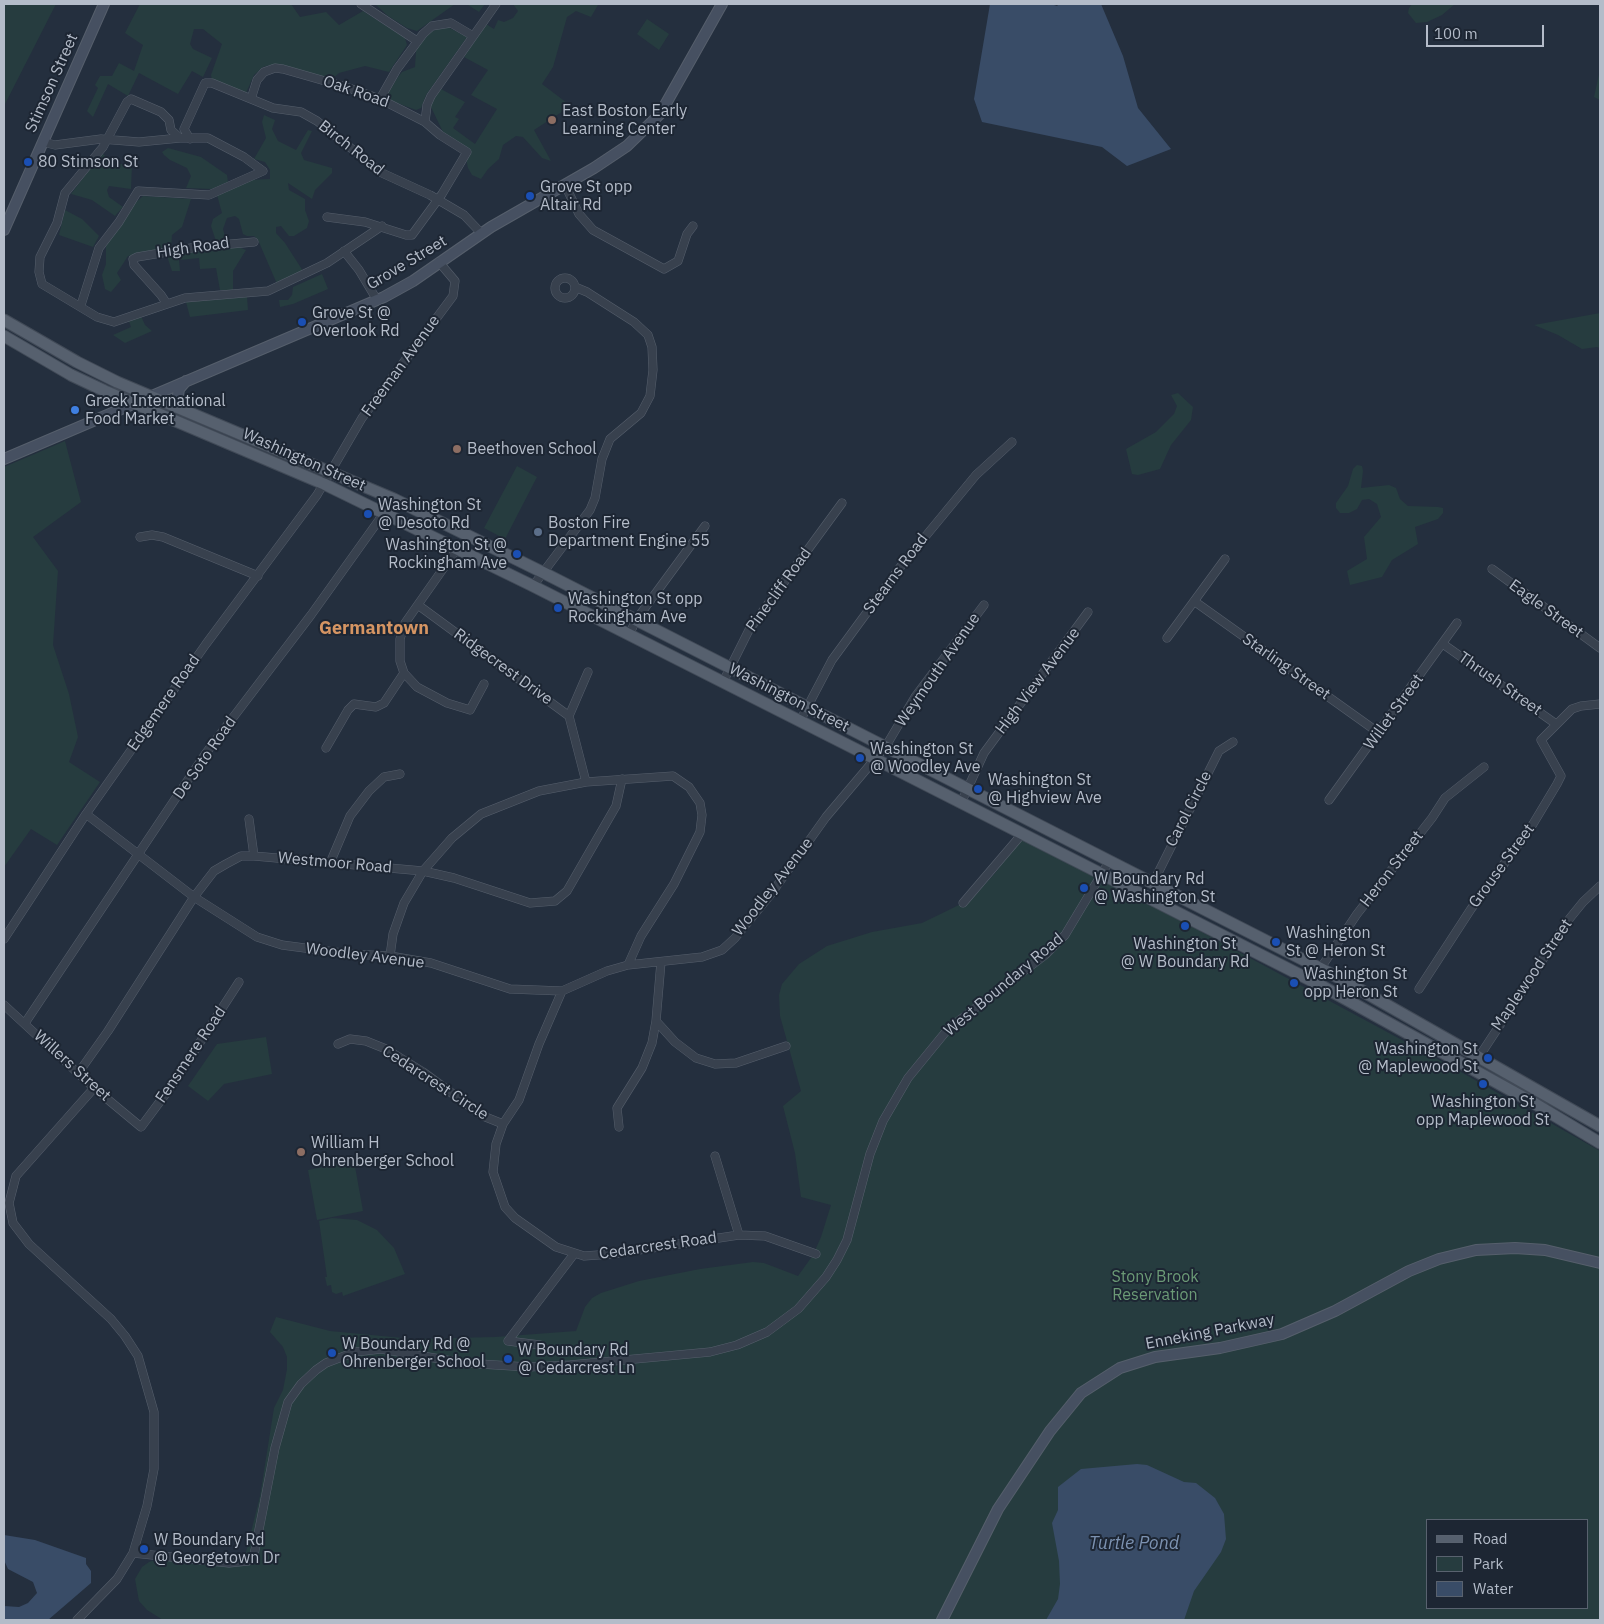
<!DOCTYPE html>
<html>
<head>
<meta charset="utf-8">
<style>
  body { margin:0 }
  #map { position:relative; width:1604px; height:1624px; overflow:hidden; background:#242f3e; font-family:"IBM Plex Sans",sans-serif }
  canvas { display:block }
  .frame { position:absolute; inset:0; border:5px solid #b4bcc9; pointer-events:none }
  .legend { position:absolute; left:1426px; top:1519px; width:162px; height:90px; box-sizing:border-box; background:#1d2633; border:1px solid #59626f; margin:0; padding:6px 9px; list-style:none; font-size:15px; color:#b4bcc9 }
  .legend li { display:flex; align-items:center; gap:10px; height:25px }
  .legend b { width:25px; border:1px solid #59626f }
  .scale { position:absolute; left:1426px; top:25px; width:118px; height:22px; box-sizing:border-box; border:2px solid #b4bcc9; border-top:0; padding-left:6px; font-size:15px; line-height:18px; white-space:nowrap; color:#b4bcc9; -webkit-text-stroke:4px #1d2633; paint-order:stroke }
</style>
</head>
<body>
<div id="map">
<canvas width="1604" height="1624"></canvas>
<div class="frame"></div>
<ul class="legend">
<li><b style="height:6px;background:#56606e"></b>Road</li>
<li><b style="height:14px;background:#263c3f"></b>Park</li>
<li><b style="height:14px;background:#394c67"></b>Water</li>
</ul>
<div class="scale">100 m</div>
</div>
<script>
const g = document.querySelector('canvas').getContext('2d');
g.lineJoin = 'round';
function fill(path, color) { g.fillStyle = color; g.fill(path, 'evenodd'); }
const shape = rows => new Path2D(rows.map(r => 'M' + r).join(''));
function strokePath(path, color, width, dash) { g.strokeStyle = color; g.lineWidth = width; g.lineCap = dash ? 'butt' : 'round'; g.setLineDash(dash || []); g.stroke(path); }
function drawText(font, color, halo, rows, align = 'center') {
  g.font = font + ' "IBM Plex Sans",sans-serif'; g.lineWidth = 4; g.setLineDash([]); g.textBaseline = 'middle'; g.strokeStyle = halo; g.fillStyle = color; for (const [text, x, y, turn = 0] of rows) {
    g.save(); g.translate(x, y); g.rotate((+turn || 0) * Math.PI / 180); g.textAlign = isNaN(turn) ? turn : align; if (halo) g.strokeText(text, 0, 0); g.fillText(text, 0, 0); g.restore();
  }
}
fill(shape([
  [4,4,56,4,4,106],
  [140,4,291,4,300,17,326,12,339,25,363,11,405,38,407,45,389,72,365,66,339,73,331,80,282,65,270,65,263,67,254,75,246,93,212,80,211,75,222,44,203,29,194,29,190,44,193,49,212,58,203,77,192,71,178,94,139,73,128,96,108,84,93,117,87,111,98,88,95,85,100,76,112,76,119,63,134,71,143,45,125,33],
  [375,4,485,4,479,12,468,5,455,4,417,31,407,28,388,16],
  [513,4,598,5,591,17,576,11,567,17,553,67,542,84,571,106,534,130,551,161,542,158,523,137,516,136,503,145,499,159,488,169,481,179,472,175,468,168,466,158,471,150,443,132,430,105,441,89,465,102,455,117,459,119,453,128,475,144,497,109,471,95,488,70,464,57,486,24,494,29,498,20,504,22,513,18,518,11],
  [1412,4,1455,4,1442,15,1427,22,1416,23,1408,13,1409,8],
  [647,19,669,34,659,50,637,34],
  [446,26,467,37,426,95,421,108,416,110,389,100,387,95,398,77,402,72,415,67,416,51,419,42,428,33],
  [1600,70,1600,100,1594,97],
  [264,115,275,120,272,129,278,141,296,150,308,130,312,131,301,153,304,160,332,168,332,173,315,190,312,199,288,183,289,190,305,199,305,210,309,221,307,228,294,236,289,236,281,226,276,227,276,233,285,243,303,271,277,284,258,240,254,236,247,236,243,234,239,219,235,216,227,218,223,229,225,236,221,240,216,241,211,226,213,219,222,213,217,195,250,180,270,179,270,170,265,162,254,159,266,138,262,122],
  [168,148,201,157,227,175,228,182,212,189,186,188,191,176,187,168,170,160,164,155,162,152],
  [102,153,111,161,121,164,132,164,131,189,109,186,107,190,109,197,123,207,115,216,92,200,71,194],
  [143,196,191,199,182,227,172,235,171,249,128,256,117,273,121,280,111,292,105,289,102,275,106,264,106,246,134,204],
  [65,210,82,219,99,236,93,247,59,235],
  [236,246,246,250,233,271,233,290,220,290,216,268,200,269,199,258,179,260,180,271,172,271,167,256],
  [322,274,328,289,293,304,280,307,279,300,288,300,292,295,293,287],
  [247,297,248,310,190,317,186,302],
  [1600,313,1600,348,1597,347,1582,349,1558,335,1534,325],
  [141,316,145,325,152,331,125,343,113,335,131,327,129,321],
  [1178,393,1193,407,1191,420,1171,445,1160,469,1138,475,1132,474,1126,449,1156,432,1174,414,1177,406,1171,395],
  [65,441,81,502,33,537,58,571,53,645,69,694,78,737,69,762,100,782,57,845,31,829,4,867,4,467],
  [1357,465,1362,466,1363,471,1361,488,1389,485,1396,488,1400,499,1408,506,1438,507,1443,508,1443,513,1438,519,1415,527,1418,544,1392,560,1382,577,1350,585,1347,571,1367,559,1364,537,1381,517,1377,504,1369,499,1362,500,1357,509,1349,513,1340,513,1336,508,1336,503,1348,486,1353,469],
  [517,466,537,477,505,539,484,528],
  [1022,835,1452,1067,1600,1151,1600,1620,163,1620,147,1610,139,1601,135,1579,142,1567,149,1562,158,1559,243,1564,260,1496,274,1408,283,1390,287,1369,287,1357,283,1347,270,1332,276,1317,330,1331,413,1339,495,1337,576,1331,585,1307,592,1298,601,1293,639,1281,700,1269,753,1262,764,1263,798,1276,813,1255,821,1237,831,1205,801,1197,795,1153,783,1106,801,1091,780,1016,779,995,782,984,799,964,827,946,872,932,922,923,963,903,976,894,996,872],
  [1428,1520,1588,1520,1588,1608,1428,1608],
  [266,1037,272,1074,224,1084,208,1101,188,1086,217,1044],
  [354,1161,363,1211,317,1220,308,1170],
  [332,1218,357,1220,377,1230,394,1248,405,1274,343,1296,342,1292,336,1294,332,1292,331,1285,327,1286,325,1277,327,1277,319,1221]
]), '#263c3f');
fill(shape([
  [990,4,1051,4,1057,6,1059,4,1101,4,1123,56,1138,108,1171,149,1127,166,1102,147,982,122,974,99],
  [1137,1464,1147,1465,1184,1482,1196,1483,1215,1498,1224,1514,1226,1539,1221,1552,1194,1591,1184,1620,1046,1620,1058,1599,1060,1584,1059,1561,1052,1523,1058,1510,1058,1487,1081,1469],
  [4,1535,35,1540,86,1558,86,1564,91,1571,91,1583,48,1620,4,1620,4,1606,19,1607,28,1603,37,1593,33,1582,8,1569,4,1560]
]), '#394c67');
const street = shape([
  [361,4,417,41],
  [251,99,257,80,264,72,275,68,283,69,346,87,380,99,425,122,440,135,467,152,442,194,412,235,406,235,365,222,327,217],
  [380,99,397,69,423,34,432,26,451,23,473,36],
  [425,122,427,105,431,96,496,4],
  [190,139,184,129,205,83,212,83,273,108,301,112,317,121,382,173,430,195,464,215,481,233],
  [43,142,55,145,101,139,139,142,180,138],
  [565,185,579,214,593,230,664,269,678,261,687,234,693,226],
  [344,251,359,270,377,300],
  '555 288a10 10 0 1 1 20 0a10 10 0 1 1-20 0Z',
  [167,304,161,295,134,265,133,259,137,257,197,247,254,242],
  [81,305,99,248,119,222,138,191,209,195,263,171,244,157,208,138,180,138,171,130,169,120,161,112,131,99,127,102,103,147,65,193,57,223,40,257,39,272,42,284,97,317,114,322,185,298,268,291,327,263,382,226],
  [140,537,152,535,163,537,258,576],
  [457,549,405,623,400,639,400,661,404,673,417,687,447,703,470,710,484,684],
  [1492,569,1600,648],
  [533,586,590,510,595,498,602,459,610,439,641,413,650,396,653,370,652,347,648,335,634,322,587,292,575,287],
  [1194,601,1379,733],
  [418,605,569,716],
  [629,635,636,620,705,526],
  [1167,638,1225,559],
  [1443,644,1556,724],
  [723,682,749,630,842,503],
  [800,721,832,660,901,566,976,475,1012,442],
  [326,748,348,710,354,704,376,707,384,703,404,673],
  [586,782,569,716,588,672],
  [1329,800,1457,623],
  [961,803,984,753,1088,612],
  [86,814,194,897,257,937,282,945,350,954,390,956,431,963,510,989,562,991,607,971,628,965,702,957,722,950,735,938,771,894,826,817,886,746,915,697,984,605],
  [249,819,254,856],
  [330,863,350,816,369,791,384,777,400,774],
  [1153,883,1219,751,1233,742],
  [963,903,1022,834],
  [4,939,86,814,206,644,317,495,362,418,453,296,455,281,439,262],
  [390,956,393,934,404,903,423,871,452,838,481,814,539,791,586,782,673,776,689,787,700,803,702,815,700,832,674,884,641,936,628,965],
  [661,962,656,1021,675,1042,696,1058,715,1064,736,1063,786,1046],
  [1312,981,1357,914,1432,818,1445,798,1484,767],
  [1419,989,1471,909,1533,824,1557,784,1561,776,1541,740,1572,709,1581,706,1600,704],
  [562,991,539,1044,519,1100,503,1124,496,1144,493,1172,505,1207,515,1218,556,1247,584,1256,612,1254,739,1235,765,1236,816,1254],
  [4,1005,94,1088,141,1127,173,1084,239,982],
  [25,1023,206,753,311,615,394,499],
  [338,1044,350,1039,366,1041,386,1049,423,1072,483,1116,503,1124],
  [1471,1069,1570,918,1583,902,1600,886],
  [79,1072,108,1031,194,897,214,871,226,864,241,856,254,856,423,871,454,878,530,903,555,901,567,891,616,806,622,779],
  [619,1127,617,1108,642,1068,652,1043,656,1021],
  [715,1156,739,1235],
  [508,1341,574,1254],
  [508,1341,540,1345],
  [133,1553,229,1563,248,1561,254,1555,275,1448,288,1402,301,1384,316,1370,326,1363,355,1352,381,1349,464,1363,528,1367,570,1365,710,1352,737,1345,767,1332,798,1309,826,1277,837,1260,847,1240,870,1154,883,1121,908,1078,948,1029,1045,955,1065,935,1110,860],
  [77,1620,117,1579,133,1553,147,1506,154,1469,154,1412,138,1356,125,1336,111,1319,29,1244,13,1223,9,1203,16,1176,94,1088]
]);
const secondary = shape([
  [4,230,104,4],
  [185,411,178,396,179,389,186,381],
  [4,459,384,297,413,281,491,227,594,168,627,146,660,114,722,4],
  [942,1620,998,1509,1050,1431,1081,1393,1120,1368,1155,1357,1220,1348,1282,1334,1335,1311,1409,1271,1439,1259,1476,1250,1515,1248,1545,1250,1600,1263]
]);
const primary = shape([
  [4,320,77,362,117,382,394,499,544,573,1343,980,1600,1126],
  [4,336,71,375,105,391,324,484,531,585,887,765,1320,985,1532,1102,1600,1143]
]);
strokePath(street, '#565f6c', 9);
strokePath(secondary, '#565f6c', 12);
strokePath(primary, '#414a57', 13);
strokePath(street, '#38414e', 8);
strokePath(secondary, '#465061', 10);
strokePath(primary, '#56606e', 11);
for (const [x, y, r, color] of [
  [552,120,5,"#8d6e63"],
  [28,162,5,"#1a4fb4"],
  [530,196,5,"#1a4fb4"],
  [302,322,5,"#1a4fb4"],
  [75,410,5,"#3f7fe0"],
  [457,449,5,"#8d6e63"],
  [368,514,5,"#1a4fb4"],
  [538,532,5,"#5c6f8a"],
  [517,554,5,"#1a4fb4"],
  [558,608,5,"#1a4fb4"],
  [860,758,5,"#1a4fb4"],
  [978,789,5,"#1a4fb4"],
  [1084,888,5,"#1a4fb4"],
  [1185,926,5,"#1a4fb4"],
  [1276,942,5,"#1a4fb4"],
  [1294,983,5,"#1a4fb4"],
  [1488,1058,5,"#1a4fb4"],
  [1483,1084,5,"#1a4fb4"],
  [301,1152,5,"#8d6e63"],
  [332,1353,5,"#1a4fb4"],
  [508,1359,5,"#1a4fb4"],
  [144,1549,5,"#1a4fb4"]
]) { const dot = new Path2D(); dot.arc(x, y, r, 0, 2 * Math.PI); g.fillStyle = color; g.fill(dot); strokePath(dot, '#1d2633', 2); }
drawText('16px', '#b4bcc9', '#1d2633', [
  ["Stimson Street",52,83,-66],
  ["Oak Road",356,92,19],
  ["Birch Road",351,148,38],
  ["High Road",193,248,-8],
  ["Grove Street",407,263,-31],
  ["Freeman Avenue",401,366,-54],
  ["Washington Street",304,460,24],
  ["Stearns Road",896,574,-53],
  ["Pinecliff Road",779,590,-54],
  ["Eagle Street",1546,609,36],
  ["Ridgecrest Drive",503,667,36],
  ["Starling Street",1286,667,35],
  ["Weymouth Avenue",938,670,-55],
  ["High View Avenue",1038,681,-53],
  ["Thrush Street",1500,684,35],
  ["Washington Street",789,698,27],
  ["Edgemere Road",164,703,-55],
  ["Willet Street",1394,712,-54],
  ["De Soto Road",205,758,-55],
  ["Carol Circle",1189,809,-63],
  ["Westmoor Road",335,863,5],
  ["Grouse Street",1502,866,-54],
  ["Heron Street",1392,869,-52],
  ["Woodley Avenue",773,887,-52],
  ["Woodley Avenue",365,956,7],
  ["Maplewood Street",1532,975,-56],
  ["West Boundary Road",1004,985,-40],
  ["Fensmere Road",191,1055,-56],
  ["Willers Street",72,1066,42],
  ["Cedarcrest Circle",435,1083,33],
  ["Cedarcrest Road",658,1246,-8],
  ["Enneking Parkway",1210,1332,-11]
]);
drawText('16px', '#b4bcc9', '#1d2633', [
  ["East Boston Early",562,111],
  ["Learning Center",562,129],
  ["80 Stimson St",38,162],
  ["Grove St opp",540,187],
  ["Altair Rd",540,205],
  ["Grove St @",312,313],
  ["Overlook Rd",312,331],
  ["Greek International",85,401],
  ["Food Market",85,419],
  ["Beethoven School",467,449],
  ["Washington St",378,505],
  ["@ Desoto Rd",378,523],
  ["Boston Fire",548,523],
  ["Department Engine 55",548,541],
  ["Washington St @",507,545,"right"],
  ["Rockingham Ave",507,563,"right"],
  ["Washington St opp",568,599],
  ["Rockingham Ave",568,617],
  ["Washington St",870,749],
  ["@ Woodley Ave",870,767],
  ["Washington St",988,780],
  ["@ Highview Ave",988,798],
  ["W Boundary Rd",1094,879],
  ["@ Washington St",1094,897],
  ["Washington",1286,933],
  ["St @ Heron St",1286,951],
  ["Washington St",1185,944,"center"],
  ["@ W Boundary Rd",1185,962,"center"],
  ["Washington St",1304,974],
  ["opp Heron St",1304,992],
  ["Washington St",1478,1049,"right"],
  ["@ Maplewood St",1478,1067,"right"],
  ["Washington St",1483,1102,"center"],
  ["opp Maplewood St",1483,1120,"center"],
  ["William H",311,1143],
  ["Ohrenberger School",311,1161],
  ["W Boundary Rd @",342,1344],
  ["Ohrenberger School",342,1362],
  ["W Boundary Rd",518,1350],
  ["@ Cedarcrest Ln",518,1368],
  ["W Boundary Rd",154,1540],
  ["@ Georgetown Dr",154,1558]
], 'left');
drawText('16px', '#6b9a76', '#1d2633', [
  ["Stony Brook",1155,1277],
  ["Reservation",1155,1295]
]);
drawText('bold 18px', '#d59563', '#1d2633', [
  ["Germantown",374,629]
]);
drawText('italic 18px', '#7c92b1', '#1d2633', [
  ["Turtle Pond",1134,1544]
]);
</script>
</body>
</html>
